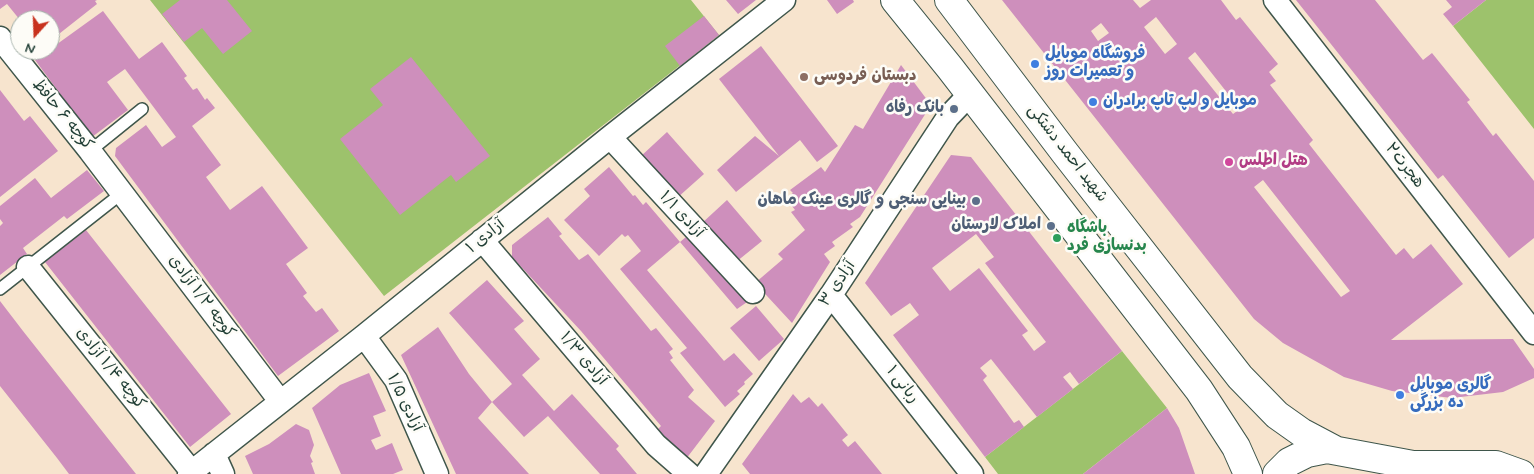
<!DOCTYPE html>
<html>
<head>
<meta charset="utf-8">
<style>
  body { margin:0 }
  #map { position:relative; width:1534px; height:474px; overflow:hidden; background:#f7e4ce; font-family:Mynerve,sans-serif }
  canvas { display:block }
  .north { position:absolute; left:10px; top:10px; width:50px; height:50px; box-sizing:border-box; background:#fdfcf7; border:1px solid #a4b0a9; border-radius:50%; rotate:200deg; font-size:14px; font-weight:700; line-height:20px; text-align:center; color:#1f3d34 }
  .north::after { content:''; display:block; margin:auto; width:18px; height:22px; background:#c8321e; clip-path:polygon(50% 0,100% 100%,50% 72%,0 100%) }
</style>
</head>
<body>
<div id="map">
<canvas width="1534" height="474"></canvas>
<div class="north">N</div>
</div>
<script>
const g = document.querySelector('canvas').getContext('2d');
g.lineJoin = 'round';
function fill(path, color) { g.fillStyle = color; g.fill(path, 'evenodd'); }
const shape = rows => new Path2D(rows.map(r => 'M' + r).join(''));
function strokePath(path, color, width, dash) { g.strokeStyle = color; g.lineWidth = width; g.lineCap = dash ? 'butt' : 'round'; g.setLineDash(dash || []); g.stroke(path); }
function drawText(font, color, halo, rows, align = 'center') {
  g.font = font + ' Mynerve,"Playpen Sans Arabic",sans-serif'; g.lineWidth = 5; g.setLineDash([]); g.textBaseline = 'middle'; g.strokeStyle = halo; g.fillStyle = color; for (const [text, x, y, turn = 0] of rows) {
    g.save(); g.translate(x, y); g.rotate((+turn || 0) * Math.PI / 180); g.textAlign = isNaN(turn) ? turn : align; if (halo) g.strokeText(text, 0, 0); g.fillText(text, 0, 0); g.restore();
  }
}
fill(shape([
  [150,0,691,0,719,35,384,296],
  [1486,0,1534,0,1534,129,1453,26],
  [1122,351,1167,408,1083,474,998,474,985,457]
]), '#9dc26c');
fill(shape([
  [0,0,97,0,95,1,97,4,50,41,50,20,20,20,7,4,0,9],
  [180,0,227,0,252,31,223,54,202,28,184,42,162,14],
  [726,0,756,0,738,14],
  [827,0,853,0,854,2,837,14],
  [1002,0,1133,0,1140,8,1151,0,1221,0,1236,20,1240,17,1278,64,1269,72,1276,81,1270,85,1313,140,1309,144,1396,255,1404,248,1413,259,1431,244,1463,284,1391,340,1513,339,1534,369,1534,378,1503,392,1452,398,1392,391,1344,377,1283,343,1254,319],
  [1156,17,1177,44,1165,54,1144,27],
  [1101,23,1109,33,1098,41,1091,31],
  [1195,52,1240,109,1233,114,1188,58],
  [1263,180,1350,291,1341,297,1254,187],
  [1296,0,1375,0,1423,60,1432,53,1470,100,1467,102,1493,136,1496,133,1534,181,1534,238,1509,258,1443,175,1438,179],
  [1446,0,1486,0,1453,26,1443,14,1452,7],
  [103,11,139,59,162,42,187,76,184,78,193,90,197,88,205,100,207,98,215,108,192,126,221,165,206,177,230,210,262,186,308,248,286,264,307,293,303,296,316,312,322,308,339,331,278,376,115,156,116,148,146,125,162,147,176,137,125,69,107,82,128,110,92,137,35,60],
  [704,16,719,35,680,66,665,46],
  [761,46,838,146,817,162,800,140,736,192,717,170,755,136,779,156,719,79],
  [411,57,490,156,456,182,451,175,400,215,340,139,383,105,370,89],
  [901,65,931,105,860,217,850,224,853,227,832,242,835,246,824,254,830,262,792,323,755,283,783,259,778,254,805,230,791,212,795,210,786,198,793,193,790,190,821,167,825,172,855,125,863,129],
  [0,90,24,121,30,116,58,151,0,197],
  [667,132,704,174,677,198,640,157],
  [951,155,971,157,1122,351,1079,384,1070,372,1063,377,1073,389,1037,417,991,359,980,368,987,376,983,380,1014,423,1019,420,1024,427,985,457,893,335,919,315,910,303,891,316,865,283],
  [976,234,994,257,985,263,1046,342,1034,351,1022,335,1028,331,979,268,950,291,932,268],
  [609,167,633,196,635,195,643,205,646,202,680,242,647,270,724,361,734,353,753,374,744,382,745,384,737,391,740,394,725,407,680,353,687,348,620,269,641,251,628,235,625,237,622,234,599,256,564,220,590,196,584,189],
  [87,170,104,191,67,219,64,216,23,248,27,254,0,275,0,226,3,223,0,219,0,206,35,178,51,198],
  [727,200,762,241,736,262,701,224],
  [548,217,562,234,559,236,579,260,588,254,651,331,656,328,673,349,669,352,673,358,670,360,694,390,688,397,715,421,686,459,656,431,661,426,581,331,512,257,512,245],
  [86,230,231,414,190,447,45,262],
  [692,232,750,300,737,309,680,242],
  [487,280,524,321,514,329,540,359,522,375,554,411,572,394,619,446,616,449,637,474,600,474,548,416,524,437,492,402,512,384,449,313],
  [0,301,23,331,136,474,69,474,57,458,0,386],
  [756,306,784,339,759,361,730,328],
  [438,327,469,374,492,402,478,418,529,474,456,474,401,355],
  [369,373,386,411,373,416,381,436,371,440,376,450,392,443,403,470,393,474,341,474,312,408,340,385],
  [793,394,801,403,809,397,818,407,822,403,848,435,842,440,848,447,855,441,882,474,750,474,742,464],
  [1167,408,1179,428,1195,474,1083,474],
  [296,424,309,430,314,445,310,456,313,462,311,463,315,474,253,474,245,456,269,444]
]), '#ce8fbc');
const lane = shape([
  [90,151,142,109],
  [0,289,122,193]
]);
const street = shape([
  [1275,0,1534,333],
  [0,38,90,151,280,401],
  [610,137,753,292],
  [482,240,656,445,689,474],
  [28,267,192,472],
  [831,295,972,474],
  [364,336,396,380,437,474],
  [214,454,223,474],
  [189,474,364,336,610,137,784,0],
  [706,474,831,295,948,117,970,94]
]);
const secondary = shape([
  [895,0,950,68,1199,390,1236,447,1248,474],
  [949,0,1065,153,1240,377,1277,415,1301,432,1335,450],
  [1277,474,1289,462,1307,453,1327,449,1413,465,1496,465,1521,474]
]);
strokePath(lane, '#3f564b', 14);
strokePath(street, '#3f564b', 25);
strokePath(secondary, '#3f564b', 30);
strokePath(lane, '#fff', 11);
strokePath(street, '#fff', 22);
strokePath(secondary, '#fff', 28);
for (const [x, y, r, color] of [
  [1035,64,5,"#3f7fe0"],
  [804,77,5,"#8d6e63"],
  [1093,102,5,"#3f7fe0"],
  [954,109,5,"#5c6f8a"],
  [1229,162,5,"#d1479c"],
  [976,201,5,"#5c6f8a"],
  [1051,226,5,"#5c6f8a"],
  [1057,238,5,"#2e9e5b"],
  [1400,395,5,"#3f7fe0"]
]) { const dot = new Path2D(); dot.arc(x, y, r, 0, 2 * Math.PI); g.fillStyle = color; g.fill(dot); strokePath(dot, '#fdfcf7', 2); }
drawText('bold 16px', '#366cbe', '#fdfcf7', [
  ["فروشگاه موبایل",1045,55],
  ["و تعمیرات روز",1045,73],
  ["موبایل و لپ تاپ برادران",1103,102],
  ["گالری موبایل",1410,386],
  ["ده بزرگی",1410,404]
], 'left');
drawText('bold 16px', '#785e54', '#fdfcf7', [
  ["دبستان فردوسی",814,77]
], 'left');
drawText('bold 16px', '#4e5e75', '#fdfcf7', [
  ["بانک رفاه",944,109],
  ["بینایی سنجی و گالری عینک ماهان",966,201],
  ["املاک لارستان",1041,226]
], 'right');
drawText('16px', '#1f3d34', '#fdfcf7', [
  ["کوچه ۶ حافظ",62,115,51],
  ["شهید احمد دشتکی",1067,154,52],
  ["هجرت۲",1404,166,52],
  ["آزادی ۱/۱",681,215,47],
  ["آزادی ۱",486,237,-39],
  ["۳ آزادی",838,284,-56],
  ["کوچه ۱/۲ آزادی",201,297,53],
  ["آزادی ۱/۳",583,359,50],
  ["کوچه ۱/۴ آزادی",110,369,51],
  ["ربانی ۱",902,385,52],
  ["آزادی ۱/۵",404,403,64]
]);
drawText('bold 16px', '#b23c85', '#fdfcf7', [
  ["هتل اطلس",1239,162]
], 'left');
drawText('bold 16px', '#27864d', '#fdfcf7', [
  ["باشگاه",1067,229],
  ["بدنسازی فرد",1067,247]
], 'left');
</script>
</body>
</html>
